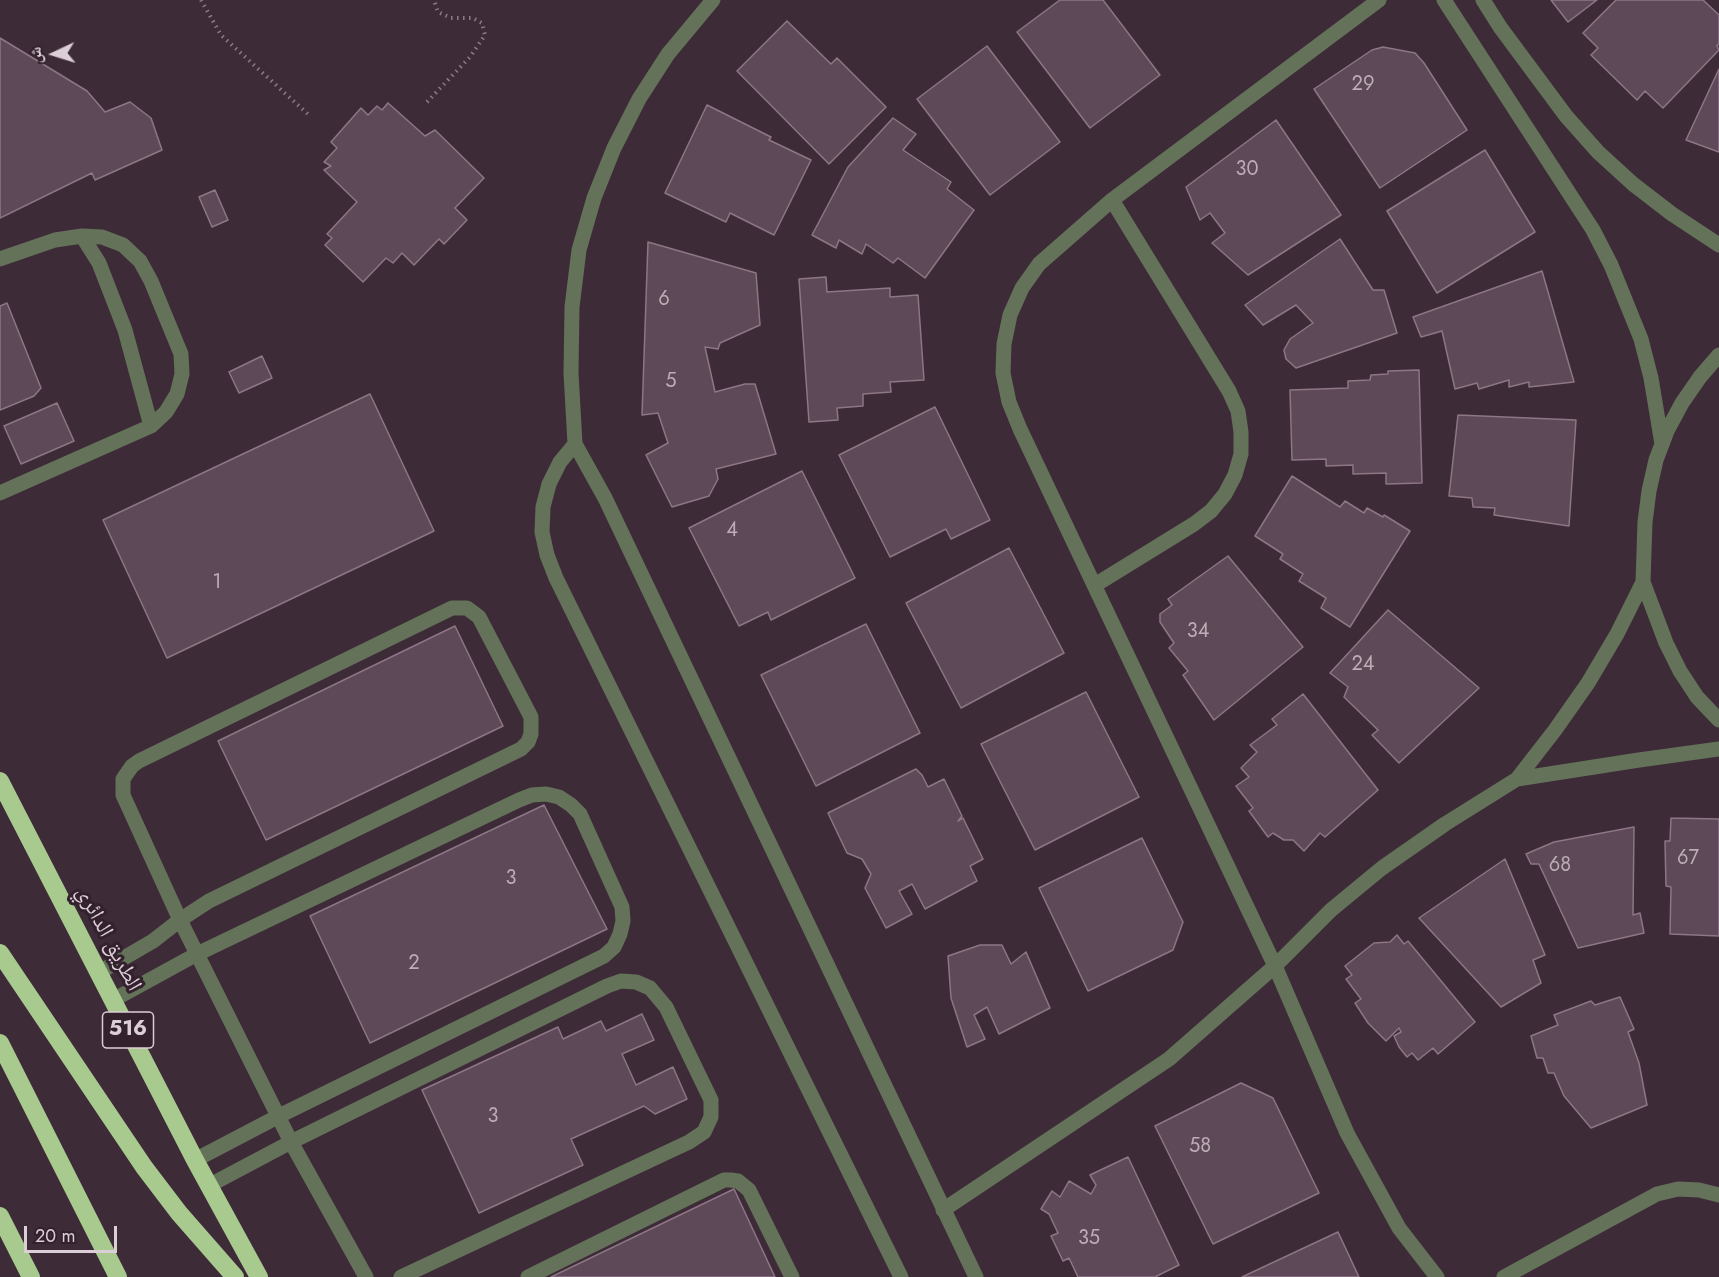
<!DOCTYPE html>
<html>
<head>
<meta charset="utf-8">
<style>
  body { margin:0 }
  #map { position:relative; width:1719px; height:1277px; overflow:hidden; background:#3e2b38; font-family:Jost,"Noto Naskh Arabic",sans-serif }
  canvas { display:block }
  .north { position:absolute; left:24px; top:24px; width:60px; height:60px; -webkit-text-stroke:4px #33212e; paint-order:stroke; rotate:266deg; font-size:16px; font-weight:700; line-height:24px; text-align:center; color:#dbced6 }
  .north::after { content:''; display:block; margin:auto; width:21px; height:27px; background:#dbced6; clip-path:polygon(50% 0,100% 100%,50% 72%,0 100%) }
  .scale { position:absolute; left:24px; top:1226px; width:93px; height:27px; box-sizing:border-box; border:3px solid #dbced6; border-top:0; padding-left:8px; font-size:18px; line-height:21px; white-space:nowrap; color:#dbced6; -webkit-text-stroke:4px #33212e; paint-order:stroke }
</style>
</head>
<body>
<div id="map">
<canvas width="1719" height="1277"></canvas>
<div class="north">ش</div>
<div class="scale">20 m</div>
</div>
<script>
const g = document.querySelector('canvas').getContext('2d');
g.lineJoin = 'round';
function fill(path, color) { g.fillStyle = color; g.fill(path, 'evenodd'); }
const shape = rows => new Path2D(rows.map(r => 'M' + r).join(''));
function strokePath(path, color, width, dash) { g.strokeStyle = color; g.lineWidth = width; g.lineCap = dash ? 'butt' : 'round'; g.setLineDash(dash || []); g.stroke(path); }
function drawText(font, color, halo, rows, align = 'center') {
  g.font = font + ' Jost,"Noto Naskh Arabic",sans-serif'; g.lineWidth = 6; g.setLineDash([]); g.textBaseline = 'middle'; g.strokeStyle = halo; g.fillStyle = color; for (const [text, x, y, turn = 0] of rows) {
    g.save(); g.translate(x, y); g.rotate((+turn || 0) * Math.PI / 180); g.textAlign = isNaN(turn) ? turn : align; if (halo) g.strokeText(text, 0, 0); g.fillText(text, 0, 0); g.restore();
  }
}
const building = shape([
  [1060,0,1103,0,1160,75,1090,128,1017,32,1060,0],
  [1551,0,1597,0,1568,22,1551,0],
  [1616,0,1703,0,1719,15,1719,43,1717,46,1719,50,1663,108,1645,91,1637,100,1591,55,1598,48,1583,33,1616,0],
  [787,21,831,64,837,58,886,107,829,164,737,71,787,21],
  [0,38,87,91,105,112,130,102,151,118,162,150,95,180,92,173,0,218,0,38],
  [987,46,1060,142,990,195,917,99,987,46],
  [1383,47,1415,53,1424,63,1467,130,1380,188,1314,89,1372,50,1383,47],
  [1719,69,1719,152,1686,140,1719,69],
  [388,103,425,136,435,130,484,178,455,208,467,220,444,244,439,239,414,265,402,253,393,263,386,258,363,282,325,245,332,238,327,234,357,202,324,170,331,166,324,162,337,148,331,142,361,108,368,115,377,106,382,110,388,103],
  [707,105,771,137,769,140,811,160,774,235,730,213,726,222,665,193,707,105],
  [893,118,916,134,903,150,951,182,947,189,974,210,925,278,898,258,893,263,866,244,862,254,839,240,836,248,812,235,848,167,893,118],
  [1276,120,1341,215,1248,275,1212,243,1225,233,1210,213,1200,220,1186,187,1276,120],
  [1485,150,1535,232,1437,293,1387,211,1485,150],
  [215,190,228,220,212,227,199,197,215,190],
  [1340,239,1373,290,1384,290,1397,333,1296,368,1286,359,1284,350,1290,339,1313,323,1296,305,1263,325,1245,305,1340,239],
  [648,242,756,273,760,325,720,343,718,349,705,347,715,392,745,384,755,384,776,454,716,469,718,479,709,496,672,507,646,455,668,443,658,413,642,415,648,242],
  [1542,271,1574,382,1529,387,1529,382,1509,387,1509,380,1479,389,1477,383,1455,389,1442,331,1421,337,1413,317,1542,271],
  [826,277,827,292,890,288,890,297,918,295,924,380,890,382,891,392,863,394,863,406,837,408,838,420,809,422,799,279,826,277],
  [7,303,41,388,34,396,0,410,0,306,7,303],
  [262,356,272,378,239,393,229,372,262,356],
  [1419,370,1422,483,1386,484,1386,473,1353,474,1353,465,1326,466,1326,459,1292,460,1290,390,1348,388,1348,381,1370,380,1371,375,1388,374,1388,371,1419,370],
  [370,394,434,531,167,658,103,520,370,394],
  [57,403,74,441,21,464,4,426,57,403],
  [935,407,990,520,951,539,946,529,890,557,839,455,935,407],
  [1458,415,1576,420,1569,526,1494,515,1495,508,1473,507,1472,498,1449,496,1458,415],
  [802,471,855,578,771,620,768,612,739,626,689,528,802,471],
  [1292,476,1340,507,1345,501,1364,513,1367,508,1383,517,1384,515,1410,531,1350,627,1321,608,1326,598,1299,581,1303,574,1280,559,1283,554,1255,536,1292,476],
  [1009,548,1064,653,961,708,906,603,1009,548],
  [1228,556,1303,647,1214,720,1183,675,1188,671,1169,648,1174,643,1160,622,1160,614,1172,605,1168,599,1228,556],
  [1388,610,1479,688,1399,763,1372,735,1378,730,1344,697,1348,687,1330,673,1388,610],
  [866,624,920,733,816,786,761,675,866,624],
  [455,626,503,726,266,840,218,741,455,626],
  [1086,692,1139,797,1035,850,981,744,1086,692],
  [1303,694,1378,790,1325,837,1320,833,1304,851,1293,840,1284,840,1273,833,1268,837,1249,811,1253,808,1236,786,1249,777,1241,768,1257,752,1250,745,1277,725,1272,719,1303,694],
  [916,769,922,775,928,787,944,779,962,816,958,821,963,818,983,859,970,866,977,881,925,909,912,884,899,891,912,914,886,928,865,888,871,874,862,859,847,853,828,813,916,769],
  [544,805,607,929,370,1043,310,916,544,805],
  [1671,818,1719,819,1719,936,1670,934,1671,887,1666,886,1665,841,1670,841,1671,818],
  [1634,827,1633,915,1640,913,1644,933,1578,948,1539,864,1531,864,1526,854,1554,842,1634,827],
  [1142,838,1183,922,1173,950,1088,991,1039,888,1142,838],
  [1505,859,1545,955,1533,960,1541,983,1501,1007,1419,918,1505,859],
  [1397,935,1404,944,1408,941,1475,1022,1438,1054,1433,1048,1418,1060,1412,1053,1407,1057,1399,1047,1394,1036,1401,1032,1399,1028,1386,1041,1368,1023,1355,1003,1361,999,1346,979,1352,975,1345,966,1374,943,1390,942,1397,935],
  [980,945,1002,945,1011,964,1026,952,1050,1008,999,1034,987,1007,974,1015,985,1039,967,1047,951,998,948,956,980,945],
  [1620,997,1634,1029,1628,1032,1639,1063,1647,1105,1591,1128,1564,1096,1554,1073,1548,1073,1543,1058,1537,1058,1531,1036,1558,1025,1554,1015,1591,1001,1595,1005,1620,997],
  [642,1014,654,1040,622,1054,636,1085,673,1067,687,1099,655,1114,644,1106,571,1139,583,1165,479,1213,422,1090,558,1027,563,1039,601,1021,606,1031,642,1014],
  [1241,1083,1273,1098,1319,1193,1213,1244,1155,1126,1241,1083],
  [1128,1157,1179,1265,1155,1277,1078,1277,1069,1258,1063,1261,1051,1236,1058,1233,1049,1214,1041,1209,1052,1191,1060,1197,1069,1181,1091,1194,1096,1185,1090,1175,1128,1157],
  [734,1189,775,1277,551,1277,734,1189],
  [1338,1232,1359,1277,1242,1277,1338,1232]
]);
fill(building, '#5e4958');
strokePath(building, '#8d7686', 1.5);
strokePath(shape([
  [201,0,221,35,310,116],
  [427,102,470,57,485,35,482,23,473,18,451,18,438,12,434,0]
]), '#8b7b86', 4, [1.5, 4.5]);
strokePath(shape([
  [713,0,668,54,639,99,614,148,594,198,579,250,572,307,571,373,575,444,605,498,976,1277],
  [1379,0,1112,200,1039,264,1022,288,1010,315,1004,344,1003,373,1009,402,1020,429,1275,966,1347,1133,1399,1228,1437,1277],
  [1444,0,1593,230,1611,265,1641,339,1651,378,1662,444],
  [1483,0,1500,27,1566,116,1598,152,1633,184,1672,214,1719,245],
  [82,236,99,263,125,330,151,426],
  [0,259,55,240,82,236,102,237,123,245,140,261,151,281,181,354,182,374,177,394,166,412,151,426,0,493],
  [1719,355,1700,377,1682,403,1667,431,1656,460,1649,491,1645,522,1643,582,1666,643,1680,671,1697,697,1719,720],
  [575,444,560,462,549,484,543,507,542,532,547,555,556,578,901,1277],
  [1095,585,1194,524,1211,511,1225,494,1235,475,1241,454,1241,432,1238,411,1229,391,1112,200],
  [1517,779,1639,760,1719,749],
  [98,973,153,941,180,920,209,901,521,749,528,742,531,734,531,717,479,617,467,608,452,608,139,761,132,766,123,779,123,795,180,920,291,1142,366,1277],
  [113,1000,197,954,519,800,532,795,546,794,559,797,571,805,580,814,622,907,623,921,620,934,614,947,604,956,279,1116,195,1160],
  [210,1185,291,1142,607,986,621,981,636,982,650,988,666,1007,711,1100,711,1117,704,1132,689,1142,401,1277],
  [943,1210,1169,1059,1275,966,1331,910,1382,868,1445,824,1517,779,1555,730,1588,683,1617,634,1643,582],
  [528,1277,724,1180,731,1180,738,1181,749,1190,792,1277],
  [1504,1277,1657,1194,1678,1189,1699,1190,1719,1195]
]), '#64725a', 15);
strokePath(shape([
  [0,781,195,1160,259,1277],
  [0,953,144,1167,179,1213,235,1277],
  [0,1043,118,1277],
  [0,1216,31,1277]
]), '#a9ca8f', 18);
drawText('20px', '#bcadb6', null, [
  ["29",1363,85],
  ["30",1247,170],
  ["6",664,300],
  ["5",671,382],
  ["4",732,531],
  ["1",217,583],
  ["34",1198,632],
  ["24",1363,665],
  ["67",1688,859],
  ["68",1560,866],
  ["3",511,879],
  ["2",414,964],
  ["3",493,1117],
  ["58",1200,1147],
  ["35",1089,1239]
]);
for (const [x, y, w] of [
  [128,1030,51]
]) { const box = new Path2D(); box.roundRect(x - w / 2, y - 18, w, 36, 4.5); g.fillStyle = '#33212e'; g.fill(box); strokePath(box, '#dbced6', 1.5); }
drawText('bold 21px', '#dbced6', null, [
  ["516",128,1030]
]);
drawText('22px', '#dbced6', '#33212e', [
  ["الطريق الدائري",108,939,62]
]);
</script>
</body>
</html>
